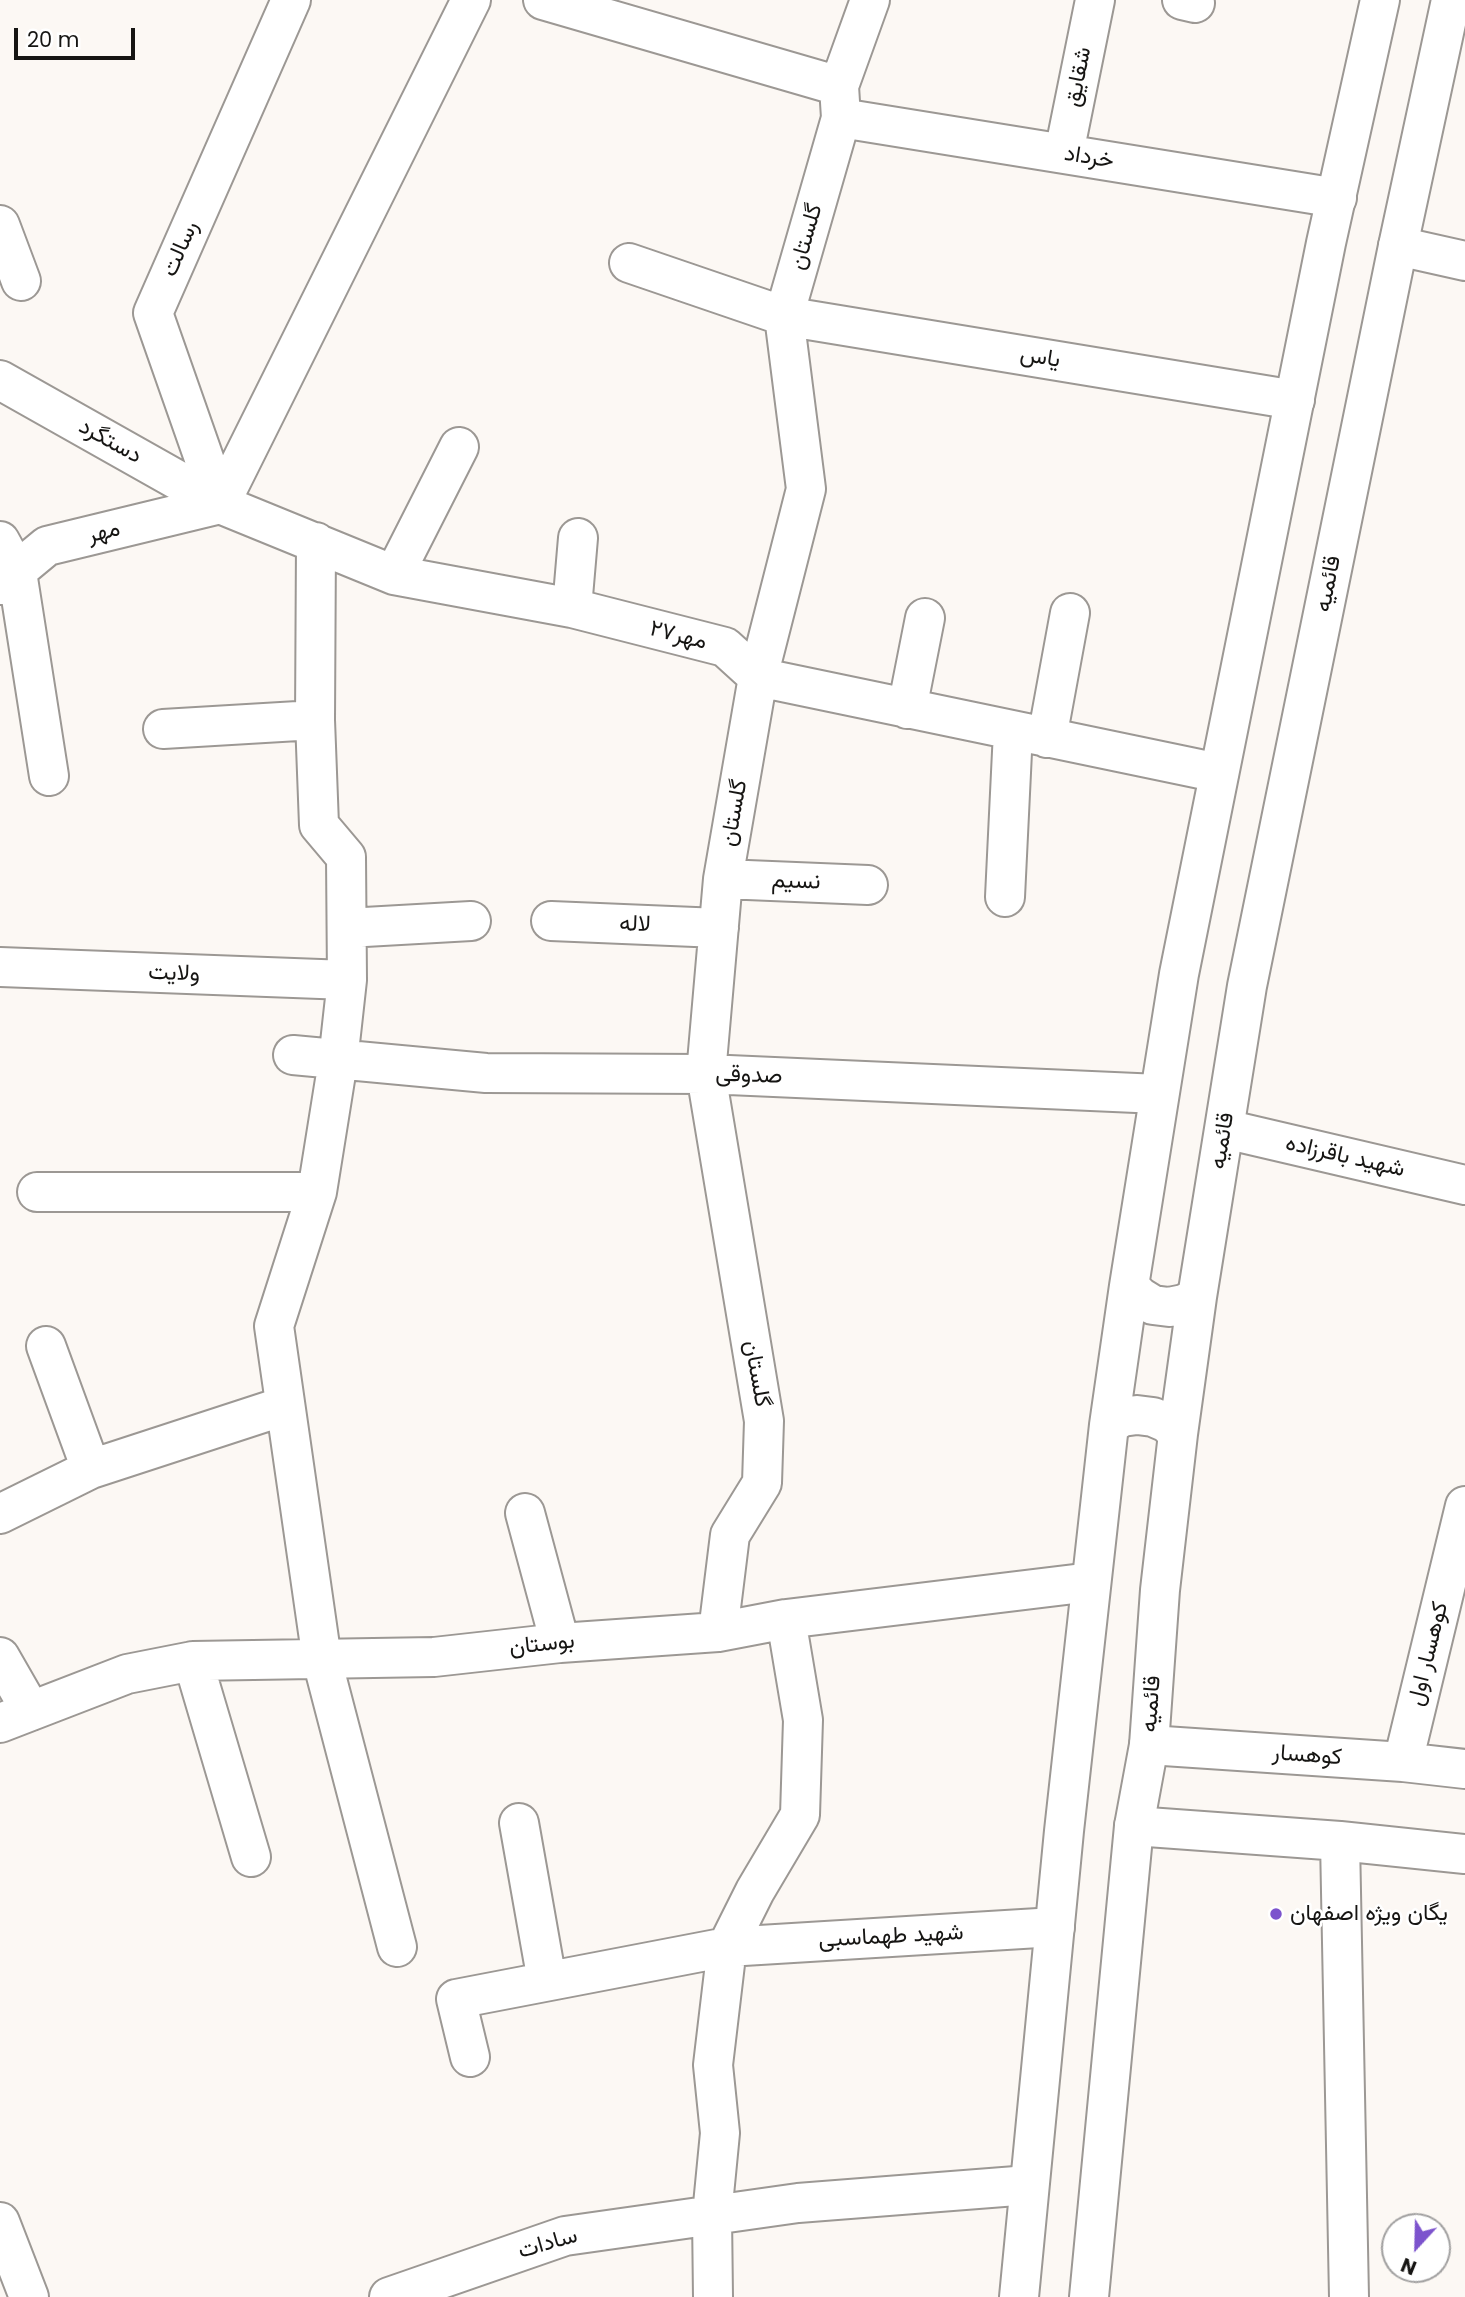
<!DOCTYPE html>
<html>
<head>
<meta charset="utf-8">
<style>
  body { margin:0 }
  #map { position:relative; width:1465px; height:2297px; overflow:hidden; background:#fcf8f4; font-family:Poppins,sans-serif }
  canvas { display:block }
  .north { position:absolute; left:1381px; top:2213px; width:70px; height:70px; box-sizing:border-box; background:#fff; border:2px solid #a2a1a1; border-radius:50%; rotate:202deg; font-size:19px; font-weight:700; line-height:28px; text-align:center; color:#161513 }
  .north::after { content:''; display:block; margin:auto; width:24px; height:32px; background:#7c53cd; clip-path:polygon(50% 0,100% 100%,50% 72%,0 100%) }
  .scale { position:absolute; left:14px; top:28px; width:121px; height:32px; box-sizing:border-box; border:4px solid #161513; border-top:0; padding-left:9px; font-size:21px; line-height:24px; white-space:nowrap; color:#161513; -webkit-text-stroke:5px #fff; paint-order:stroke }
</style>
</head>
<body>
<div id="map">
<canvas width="1465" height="2297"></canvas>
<div class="north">N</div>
<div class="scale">20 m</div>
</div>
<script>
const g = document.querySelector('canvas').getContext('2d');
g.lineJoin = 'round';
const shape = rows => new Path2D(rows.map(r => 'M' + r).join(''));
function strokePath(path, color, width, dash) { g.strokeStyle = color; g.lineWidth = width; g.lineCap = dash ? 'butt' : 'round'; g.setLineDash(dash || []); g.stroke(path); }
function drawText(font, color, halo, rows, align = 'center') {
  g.font = font + ' Poppins,Vazirmatn,sans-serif'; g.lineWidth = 5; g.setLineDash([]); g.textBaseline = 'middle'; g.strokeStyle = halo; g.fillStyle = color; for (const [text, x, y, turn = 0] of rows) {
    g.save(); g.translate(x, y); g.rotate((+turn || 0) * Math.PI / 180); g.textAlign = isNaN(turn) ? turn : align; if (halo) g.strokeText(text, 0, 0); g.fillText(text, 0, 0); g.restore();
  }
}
const street = shape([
  [543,0,839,86],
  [1182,0,1195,3],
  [841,118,1337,198],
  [1064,153,1095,0],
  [0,225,21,281],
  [1398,246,1465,261],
  [629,263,784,316,1295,400],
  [0,380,220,504,394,575,572,608,725,647,758,677,1219,773],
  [220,504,471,0],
  [220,504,153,313,291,0],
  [0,541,17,572,49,776],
  [316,542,315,720,319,825,346,857,347,980,338,1061,317,1192,274,1326,322,1660,397,1947],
  [394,575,459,447],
  [0,585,47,546,220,504],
  [572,608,578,538],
  [907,709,925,618],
  [163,729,315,720],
  [1047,738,1070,613],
  [723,879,868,885],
  [1005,897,1013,731],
  [551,921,719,928],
  [347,928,471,921],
  [0,967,347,980],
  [293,1055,486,1073,706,1074,1159,1094],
  [1225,1129,1465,1185],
  [37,1192,317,1192],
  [46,1346,91,1469],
  [525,1513,560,1643],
  [0,1514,91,1469,284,1406],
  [718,1632,730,1535,762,1483,764,1421,706,1074,723,879,758,677,806,489,784,316,841,118,839,86,870,0],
  [0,1657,31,1711],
  [193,1661,251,1857],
  [0,1723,127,1674,193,1661,434,1657,560,1643,718,1632,786,1619,1091,1582],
  [1149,1745,1403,1762,1465,1769],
  [1403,1762,1465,1506],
  [519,1823,547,1981],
  [1134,1826,1340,1841,1465,1854],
  [1340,1841,1349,2297],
  [470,2057,456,1999,727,1947,1055,1927],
  [389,2297,565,2236,798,2203,1029,2185],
  [713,2297,712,2215,720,2133,713,2065,727,1947,755,1891,800,1815,803,1720,786,1619]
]);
const secondary = shape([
  [1129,1286,1140,1297,1153,1305,1169,1307,1184,1304,1197,1297],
  [1109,1425,1122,1417,1137,1415,1153,1417,1167,1423,1178,1434],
  [0,2222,29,2297],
  [1019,2297,1064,1831,1109,1425,1129,1286,1179,974,1326,243,1380,0],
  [1089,2297,1134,1826,1149,1745,1160,1590,1178,1434,1197,1297,1247,986,1398,246,1451,0]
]);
strokePath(street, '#9c9894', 42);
strokePath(secondary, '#9c9894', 42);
strokePath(street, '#fff', 38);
strokePath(secondary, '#fff', 38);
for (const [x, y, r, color] of [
  [1276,1914,7,"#7c53cd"]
]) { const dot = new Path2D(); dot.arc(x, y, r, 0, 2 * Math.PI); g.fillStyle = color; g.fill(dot); strokePath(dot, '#fff', 2.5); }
drawText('23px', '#161513', '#fff', [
  ["شقایق",1079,77,-79],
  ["خرداد",1089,158,9],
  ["گلستان",807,237,-74],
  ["رسالت",181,249,-66],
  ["یاس",1040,358,9],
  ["دستگرد",110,442,29],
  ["مهر",104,533,-14],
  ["قائمیه",1329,584,-79],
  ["مهر۲۷",678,636,14],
  ["گلستان",735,813,-80],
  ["نسیم",796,882,2],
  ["لاله",635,925,2],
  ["ولایت",174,974,2],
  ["صدوقی",749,1076,2],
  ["قائمیه",1223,1141,-81],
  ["شهید باقرزاده",1345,1157,13],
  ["گلستان",756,1374,80],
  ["بوستان",542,1645,-6],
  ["کوهسار اول",1429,1654,-76],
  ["قائمیه",1152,1704,-86],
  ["کوهسار",1307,1756,4],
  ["شهید طهماسبی",891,1937,-3],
  ["سادات",548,2244,-16]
]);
drawText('23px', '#161513', '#fff', [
  ["یگان ویژه اصفهان",1290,1914]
], 'left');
</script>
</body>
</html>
